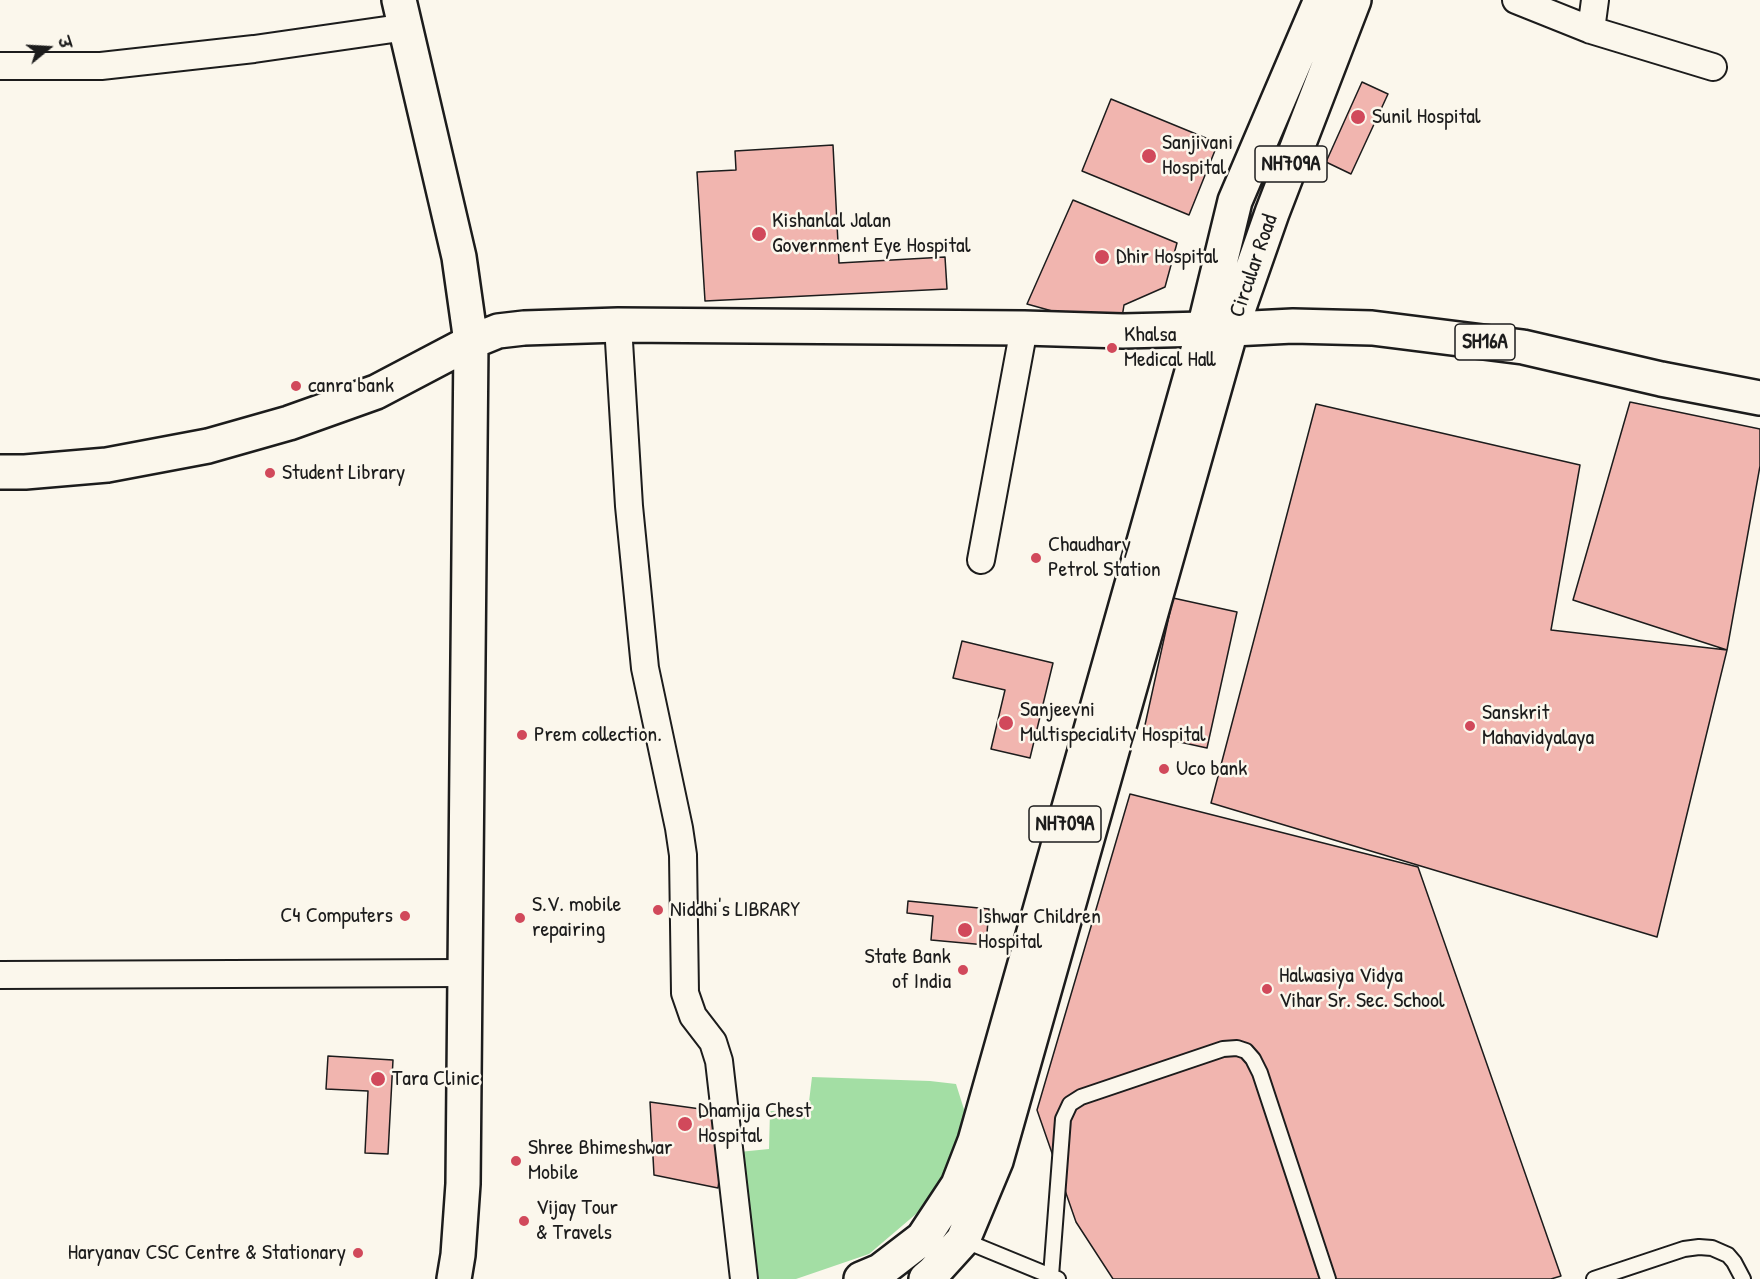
<!DOCTYPE html>
<html>
<head>
<meta charset="utf-8">
<style>
  body { margin:0 }
  #map { position:relative; width:1760px; height:1279px; overflow:hidden; background:#fbf7ec; font-family:"Patrick Hand","Playpen Sans Deva",sans-serif }
  canvas { display:block }
  .north { position:absolute; left:18px; top:18px; width:60px; height:60px; -webkit-text-stroke:4px #fbf7ec; paint-order:stroke; rotate:72deg; font-size:16px; font-weight:700; line-height:24px; text-align:center; color:#1c1c1c }
  .north::after { content:''; display:block; margin:auto; width:21px; height:27px; background:#1c1c1c; clip-path:polygon(50% 0,100% 100%,50% 72%,0 100%) }
</style>
</head>
<body>
<div id="map">
<canvas width="1760" height="1279"></canvas>
<div class="north">उ</div>
</div>
<script>
const g = document.querySelector('canvas').getContext('2d');
g.lineJoin = 'round';
function fill(path, color) { g.fillStyle = color; g.fill(path, 'evenodd'); }
const shape = rows => new Path2D(rows.map(r => 'M' + r).join(''));
function strokePath(path, color, width, dash) { g.strokeStyle = color; g.lineWidth = width; g.lineCap = dash ? 'butt' : 'round'; g.setLineDash(dash || []); g.stroke(path); }
function drawText(font, color, halo, rows, align = 'center') {
  g.font = font + ' "Patrick Hand",sans-serif'; g.lineWidth = 5; g.setLineDash([]); g.textBaseline = 'middle'; g.strokeStyle = halo; g.fillStyle = color; for (const [text, x, y, turn = 0] of rows) {
    g.save(); g.translate(x, y); g.rotate((+turn || 0) * Math.PI / 180); g.textAlign = isNaN(turn) ? turn : align; if (halo) g.strokeText(text, 0, 0); g.fillText(text, 0, 0); g.restore();
  }
}
fill(shape([
  [812,1077,930,1081,956,1084,968,1122,933,1195,916,1214,869,1254,796,1279,759,1279,739,1152,769,1149,770,1111,808,1110]
]), '#a3dea4');
const building = shape([
  [1362,82,1388,94,1351,174,1326,162,1362,82],
  [1111,99,1218,143,1189,215,1082,171,1111,99],
  [833,145,839,263,945,257,947,289,705,301,697,172,736,170,735,151,833,145],
  [1073,200,1177,243,1165,287,1124,305,1120,330,1027,304,1073,200],
  [1630,402,1760,429,1760,466,1727,650,1573,600,1630,402],
  [1316,404,1580,465,1551,630,1727,650,1657,937,1211,803,1316,404],
  [1173,598,1237,612,1207,748,1143,734,1173,598],
  [962,641,1053,663,1030,758,991,749,1005,690,953,678,962,641],
  [1130,794,1418,867,1561,1276,1551,1279,1113,1279,1076,1222,1037,1110,1130,794],
  [908,901,989,909,986,945,931,940,933,916,907,913,908,901],
  [328,1056,393,1060,388,1154,365,1153,368,1091,326,1089,328,1056],
  [650,1102,715,1111,722,1159,718,1188,654,1175,650,1102]
]);
fill(building, '#f1b5af');
strokePath(building, '#1c1c1c', 1.5);
const lane = shape([
  [963,1240,1058,1279],
  [1051,1276,1063,1119,1070,1104,1081,1097,1223,1049,1237,1048,1246,1051,1253,1059,1260,1073,1328,1279],
  [1594,1279,1684,1249,1699,1247,1712,1248,1728,1255,1734,1262,1743,1279]
]);
const street = shape([
  [1516,0,1591,30,1713,67],
  [1591,30,1595,0],
  [0,66,101,66,254,49,407,27],
  [618,325,629,506,645,668,679,828,683,855,685,993,693,1016,713,1042,719,1061,744,1279],
  [981,560,1024,328],
  [0,975,464,973]
]);
const secondary = shape([
  [399,0,459,257,471,342,463,1184,458,1255,454,1279],
  [0,472,25,472,107,465,208,446,289,423,376,392,471,342,498,331,524,328,618,325,1024,328,1123,331,1204,329]
]);
const primary = shape([
  [1212,330,1293,326,1372,328,1523,347,1661,379,1760,398],
  [861,1279,880,1271,923,1238,958,1185,975,1141,1204,329,1235,201,1321,0],
  [926,1279,933,1273,963,1240,996,1161,1231,330,1272,213,1354,0]
]);
strokePath(lane, '#1c1c1c', 18);
strokePath(street, '#1c1c1c', 30);
strokePath(secondary, '#1c1c1c', 38);
strokePath(primary, '#1c1c1c', 38);
strokePath(lane, '#fbf7ec', 14);
strokePath(street, '#fbf7ec', 26);
strokePath(secondary, '#fbf7ec', 33);
strokePath(primary, '#fbf7ec', 33);
for (const [x, y, r, color] of [
  [1358,117,8,"#d1495b"],
  [1149,156,8,"#d1495b"],
  [759,234,8,"#d1495b"],
  [1102,257,8,"#d1495b"],
  [1112,348,6,"#d1495b"],
  [296,386,6,"#d1495b"],
  [270,473,6,"#d1495b"],
  [1036,558,6,"#d1495b"],
  [1006,723,8,"#d1495b"],
  [1470,726,6,"#d1495b"],
  [522,735,6,"#d1495b"],
  [1164,769,6,"#d1495b"],
  [658,910,6,"#d1495b"],
  [405,916,6,"#d1495b"],
  [520,918,6,"#d1495b"],
  [965,930,8,"#d1495b"],
  [963,970,6,"#d1495b"],
  [1267,989,6,"#d1495b"],
  [378,1079,8,"#d1495b"],
  [685,1124,8,"#d1495b"],
  [516,1161,6,"#d1495b"],
  [524,1221,6,"#d1495b"],
  [358,1253,6,"#d1495b"]
]) { const dot = new Path2D(); dot.arc(x, y, r, 0, 2 * Math.PI); g.fillStyle = color; g.fill(dot); strokePath(dot, '#fbf7ec', 2); }
for (const [x, y, w] of [
  [1291,164,72],
  [1485,342,60],
  [1065,824,72]
]) { const box = new Path2D(); box.roundRect(x - w / 2, y - 18, w, 36, 4.5); g.fillStyle = '#fbf7ec'; g.fill(box); strokePath(box, '#1c1c1c', 1.5); }
drawText('bold 21px', '#1c1c1c', null, [
  ["NH709A",1291,164],
  ["SH16A",1485,342],
  ["NH709A",1065,824]
]);
drawText('22px', '#1c1c1c', '#fbf7ec', [
  ["Sunil Hospital",1372,117],
  ["Sanjivani",1162,143],
  ["Hospital",1162,168],
  ["Kishanlal Jalan",772,221],
  ["Government Eye Hospital",772,246],
  ["Dhir Hospital",1116,257],
  ["Khalsa",1124,335],
  ["Medical Hall",1124,360],
  ["canra bank",308,386],
  ["Student Library",282,473],
  ["Chaudhary",1048,545],
  ["Petrol Station",1048,570],
  ["Sanjeevni",1020,710],
  ["Multispeciality Hospital",1020,735],
  ["Sanskrit",1482,713],
  ["Mahavidyalaya",1482,738],
  ["Prem collection.",534,735],
  ["Uco bank",1176,769],
  ["S.V. mobile",532,905],
  ["repairing",532,930],
  ["Niddhi's LIBRARY",670,910],
  ["C4 Computers",393,916,"right"],
  ["Ishwar Children",978,917],
  ["Hospital",978,942],
  ["State Bank",951,957,"right"],
  ["of India",951,982,"right"],
  ["Halwasiya Vidya",1279,976],
  ["Vihar Sr. Sec. School",1279,1001],
  ["Tara Clinic",392,1079],
  ["Dhamija Chest",698,1111],
  ["Hospital",698,1136],
  ["Shree Bhimeshwar",528,1148],
  ["Mobile",528,1173],
  ["Vijay Tour",536,1208],
  ["& Travels",536,1233],
  ["Haryanav CSC Centre & Stationary",346,1253,"right"]
], 'left');
drawText('22px', '#1c1c1c', '#fbf7ec', [
  ["Circular Road",1254,266,-71]
]);
</script>
</body>
</html>
